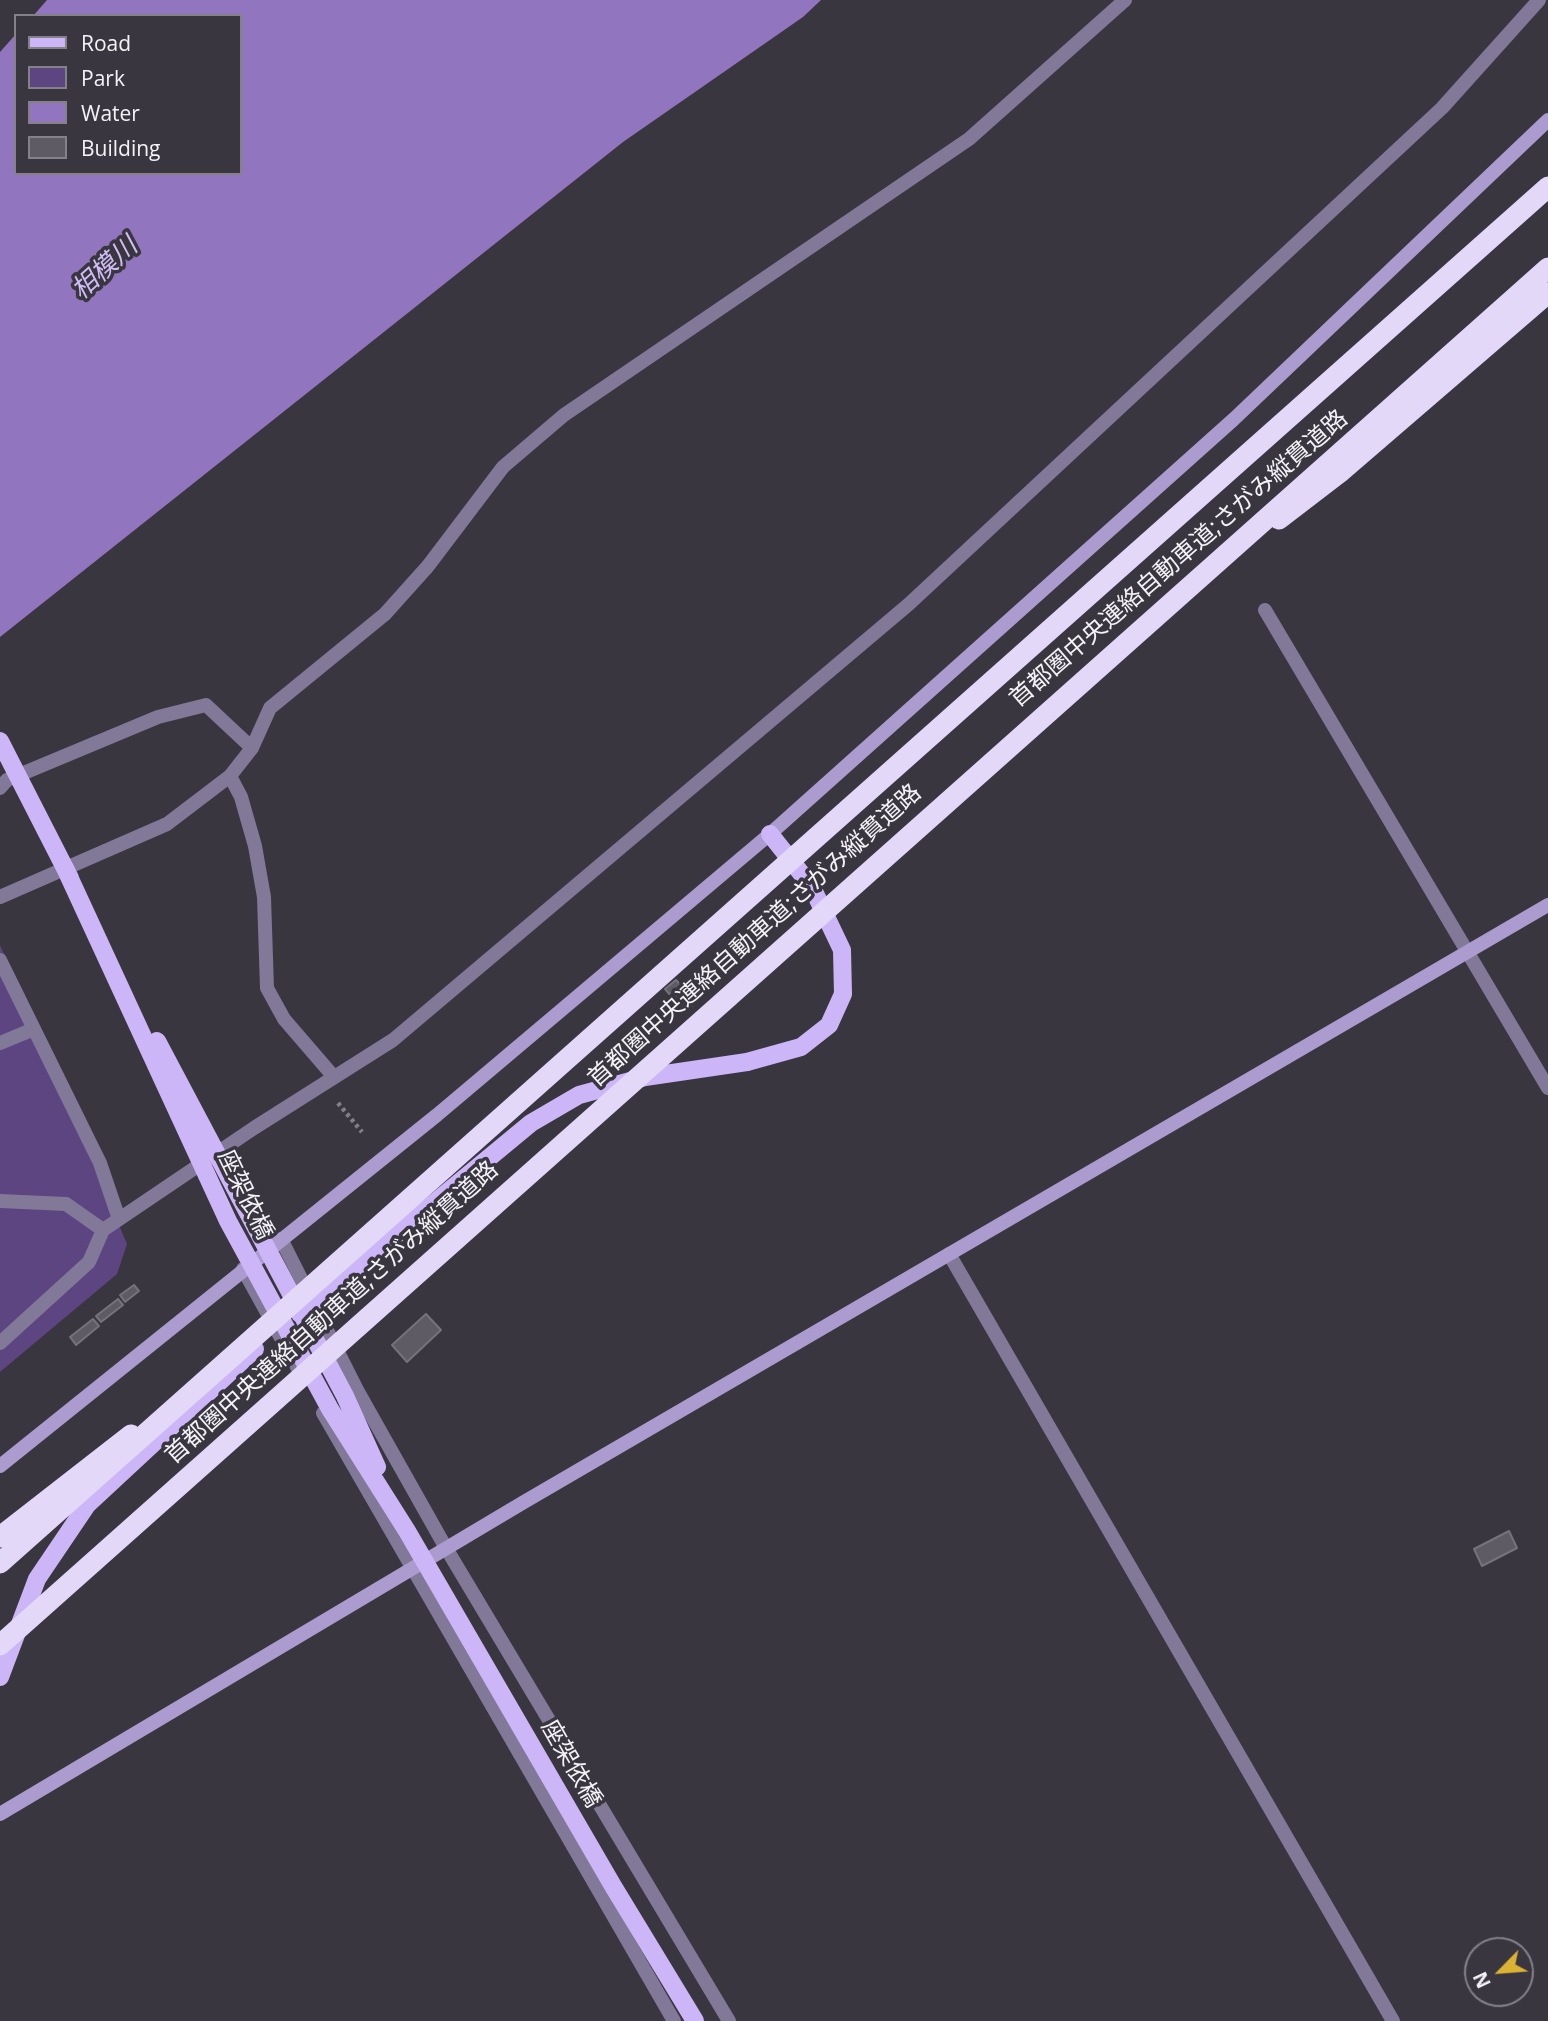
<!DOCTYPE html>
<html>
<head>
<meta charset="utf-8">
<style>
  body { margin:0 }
  #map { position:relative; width:1548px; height:2021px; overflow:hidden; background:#39363f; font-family:"Open Sans",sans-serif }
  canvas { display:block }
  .legend { position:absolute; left:14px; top:14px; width:228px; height:161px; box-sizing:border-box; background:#39363f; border:2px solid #848189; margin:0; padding:9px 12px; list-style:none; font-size:21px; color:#f4f2f7 }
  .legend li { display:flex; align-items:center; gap:14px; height:35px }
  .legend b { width:35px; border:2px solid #848189 }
  .north { position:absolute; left:1464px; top:1937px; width:70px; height:70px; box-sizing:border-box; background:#39363f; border:2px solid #848189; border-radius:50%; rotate:245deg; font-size:19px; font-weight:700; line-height:28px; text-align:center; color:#f4f2f7 }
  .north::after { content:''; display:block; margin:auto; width:24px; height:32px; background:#dbb233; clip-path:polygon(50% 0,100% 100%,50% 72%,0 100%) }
</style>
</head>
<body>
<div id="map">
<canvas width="1548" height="2021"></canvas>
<ul class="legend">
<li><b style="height:9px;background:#ccb6f8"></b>Road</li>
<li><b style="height:19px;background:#5d4582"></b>Park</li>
<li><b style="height:19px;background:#9176bf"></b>Water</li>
<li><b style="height:19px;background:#5e5b65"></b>Building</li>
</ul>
<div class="north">N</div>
</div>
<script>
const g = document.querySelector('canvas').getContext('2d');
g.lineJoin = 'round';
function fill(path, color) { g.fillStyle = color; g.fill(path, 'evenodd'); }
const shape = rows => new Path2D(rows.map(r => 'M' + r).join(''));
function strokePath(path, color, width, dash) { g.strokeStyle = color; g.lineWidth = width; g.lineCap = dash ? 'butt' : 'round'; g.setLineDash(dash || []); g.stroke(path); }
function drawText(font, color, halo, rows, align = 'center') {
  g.font = font + ' "Open Sans","Noto Sans JP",sans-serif'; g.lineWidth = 7; g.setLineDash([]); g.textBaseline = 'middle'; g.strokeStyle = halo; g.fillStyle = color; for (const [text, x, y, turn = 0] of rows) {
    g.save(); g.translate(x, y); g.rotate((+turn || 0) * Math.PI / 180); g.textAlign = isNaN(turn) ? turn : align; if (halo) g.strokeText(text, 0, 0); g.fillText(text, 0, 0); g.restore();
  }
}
fill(shape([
  [0,945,127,1244,117,1274,0,1372]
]), '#5d4582');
fill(shape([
  [47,0,821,0,803,17,623,142,0,637,0,52,16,34,16,173,240,173,240,16,33,16]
]), '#9176bf');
const building = shape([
  [676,980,696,1002,685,1012,665,989,676,980],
  [134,1285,139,1291,125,1302,120,1295,134,1285],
  [118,1299,123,1305,101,1322,96,1316,118,1299],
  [426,1314,441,1330,407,1362,392,1345,426,1314],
  [93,1319,99,1326,76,1345,70,1337,93,1319],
  [1509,1531,1517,1548,1482,1566,1474,1549,1509,1531]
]);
fill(building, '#5e5b65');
strokePath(building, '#75727b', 2);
strokePath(shape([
  [338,1103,362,1132]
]), '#828087', 4.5, [3.5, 3.5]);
strokePath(shape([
  [1265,610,1548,1088],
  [230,776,241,797,255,846,264,897,267,988,284,1019,334,1077],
  [0,788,7,780,158,717,206,705,252,748],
  [0,897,167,824,230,776,252,748,270,708,385,614,428,566,503,467,564,415,969,139,1125,0],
  [0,960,100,1163,119,1219],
  [0,1043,34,1029],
  [0,1201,66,1204,103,1230],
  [281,1239,357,1390,446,1548,729,2021],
  [949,1254,1393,2021],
  [243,1269,301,1374],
  [0,1343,89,1262,103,1230,254,1128,393,1040,909,604,1442,108,1539,0],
  [323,1413,674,2021]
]), '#827898', 14);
strokePath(shape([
  [0,1466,437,1115,770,834,1234,419,1548,120],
  [0,1814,524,1502,1548,905]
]), '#ac9bce', 14);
strokePath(shape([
  [747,1062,801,1047,829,1025,843,994,842,950,812,887,770,834]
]), '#ccb6f8', 18);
strokePath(shape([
  [1279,519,1339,473,1548,293],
  [0,1537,131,1435]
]), '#e3d8f8', 21);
strokePath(shape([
  [0,741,70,878],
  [65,868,228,1221,330,1409,407,1531,613,1886,695,2021],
  [157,1041,345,1396,377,1467],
  [300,1314,531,1123,579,1095,645,1077,747,1062],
  [0,1677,37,1579,87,1505,255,1349]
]), '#ccb6f8', 18);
strokePath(shape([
  [0,1563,1548,187],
  [0,1645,1548,268]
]), '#e3d8f8', 21);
drawText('24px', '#f4f2f7', '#39363f', [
  ["首都圏中央連絡自動車道;さがみ縦貫道路",1179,559,-41],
  ["首都圏中央連絡自動車道;さがみ縦貫道路",755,936,-42],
  ["座架依橋",245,1195,64],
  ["首都圏中央連絡自動車道;さがみ縦貫道路",332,1313,-42],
  ["座架依橋",571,1764,60]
]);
drawText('italic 26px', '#d0bcf7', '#39363f', [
  ["相模川",105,269,-42]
]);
</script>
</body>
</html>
